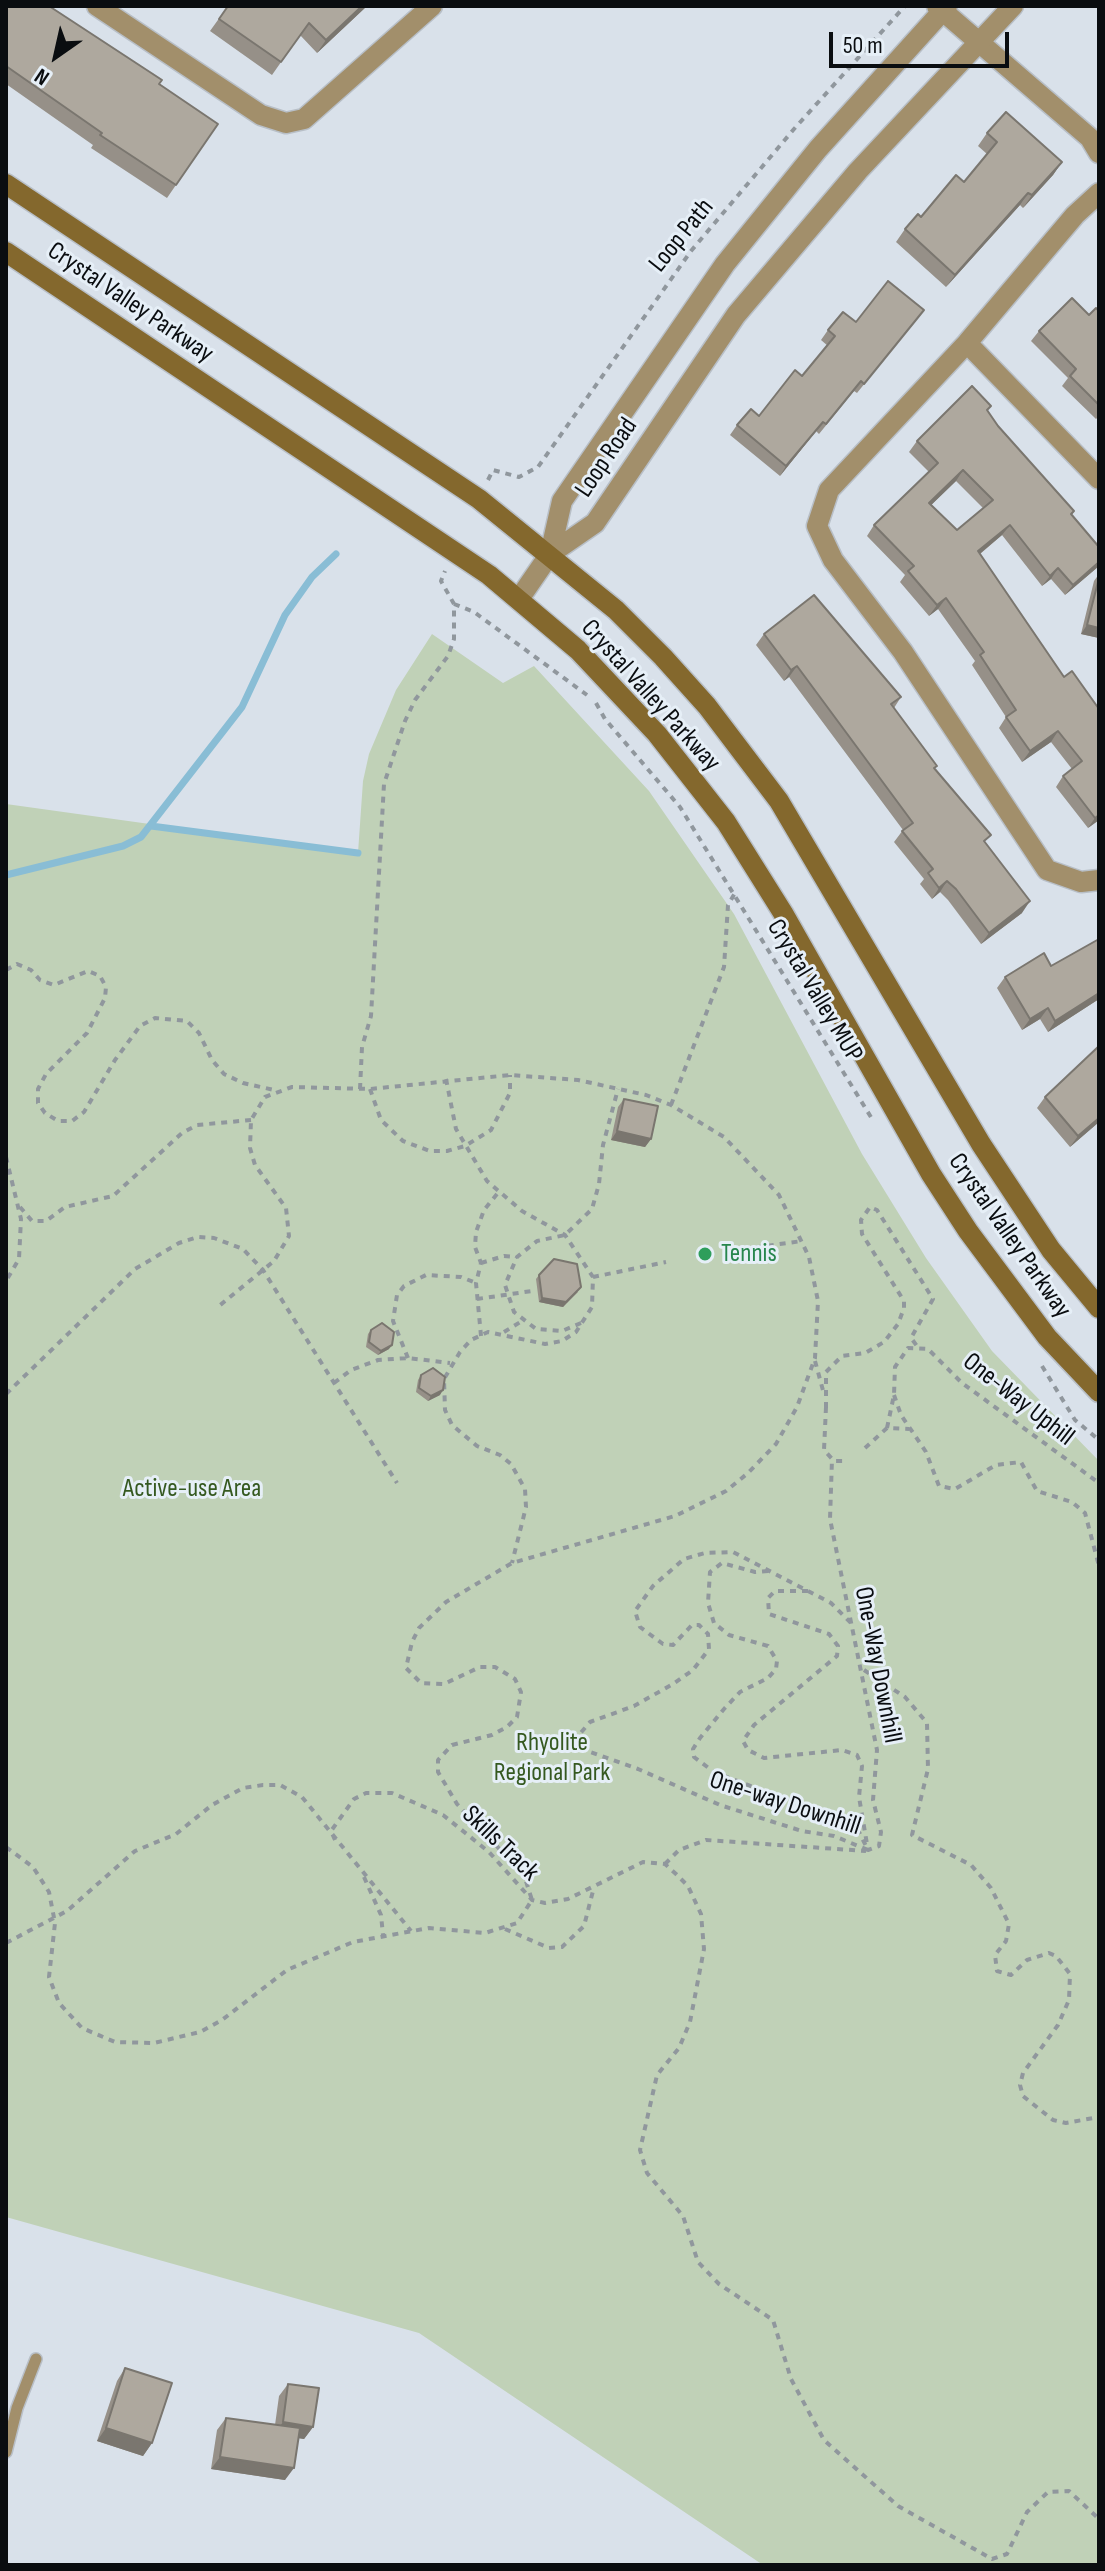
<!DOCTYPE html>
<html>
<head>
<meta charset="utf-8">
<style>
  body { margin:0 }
  #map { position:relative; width:1105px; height:2571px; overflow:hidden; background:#d9e1ea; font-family:"Sofia Sans Condensed",sans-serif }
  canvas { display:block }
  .frame { position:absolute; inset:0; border:8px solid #0a0d10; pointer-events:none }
  .north { position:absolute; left:16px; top:16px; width:80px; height:80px; -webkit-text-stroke:6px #e6eff7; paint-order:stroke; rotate:214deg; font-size:22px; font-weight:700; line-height:32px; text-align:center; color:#0a0d10 }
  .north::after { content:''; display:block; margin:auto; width:28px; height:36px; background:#0a0d10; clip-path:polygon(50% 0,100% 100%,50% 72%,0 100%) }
  .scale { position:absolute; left:829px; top:32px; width:180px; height:36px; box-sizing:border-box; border:4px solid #0a0d10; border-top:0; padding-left:10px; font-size:24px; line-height:28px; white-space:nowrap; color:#0a0d10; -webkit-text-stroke:6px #e6eff7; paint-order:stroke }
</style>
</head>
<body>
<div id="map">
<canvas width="1105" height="2571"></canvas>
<div class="frame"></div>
<div class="north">N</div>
<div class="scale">50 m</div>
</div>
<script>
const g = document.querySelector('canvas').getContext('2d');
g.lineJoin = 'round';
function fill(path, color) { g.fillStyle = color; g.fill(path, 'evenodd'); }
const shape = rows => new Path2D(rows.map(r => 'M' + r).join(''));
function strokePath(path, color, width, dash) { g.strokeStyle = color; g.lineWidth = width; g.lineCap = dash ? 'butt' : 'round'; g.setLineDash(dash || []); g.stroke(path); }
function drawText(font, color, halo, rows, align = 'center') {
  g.font = font + ' "Sofia Sans Condensed",sans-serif'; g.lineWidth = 6; g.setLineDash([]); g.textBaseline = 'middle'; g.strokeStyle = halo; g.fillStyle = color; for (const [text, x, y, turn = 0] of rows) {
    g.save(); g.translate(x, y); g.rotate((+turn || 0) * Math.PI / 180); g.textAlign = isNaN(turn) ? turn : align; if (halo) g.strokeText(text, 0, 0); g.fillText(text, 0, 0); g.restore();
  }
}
fill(shape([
  [432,634,503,683,534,666,649,791,734,914,862,1154,926,1258,992,1351,1099,1461,1099,2565,763,2565,419,2333,6,2217,6,804,358,853,363,781,369,754,396,690]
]), '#c0d1b7');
strokePath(shape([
  [151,826,358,853],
  [6,875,123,846,141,837,242,707,285,615,312,577,336,554]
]), '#89bdd5', 7);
const service = shape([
  [6,2452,17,2408,36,2359]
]);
const minor = shape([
  [97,6,261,115,286,123,304,119,432,6],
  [937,6,1090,138,1099,153],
  [1099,193,1075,215,967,343,829,490,817,526,833,560,903,652,1047,870,1081,882,1099,880],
  [967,343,1099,479]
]);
const tertiary = shape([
  [550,554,562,501,725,264,818,149,947,6],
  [519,599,550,554,595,523,736,315,858,171,1013,6]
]);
const secondary = shape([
  [6,184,479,499,616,610,663,657,707,706,779,801,981,1144,1051,1250,1099,1308],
  [6,252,489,575,578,650,657,734,726,822,783,913,931,1174,968,1231,1047,1337,1099,1392]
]);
strokePath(service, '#b8bfc7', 14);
strokePath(minor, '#b8bfc7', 23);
strokePath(tertiary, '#b8bfc7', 23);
strokePath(secondary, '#b8bfc7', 23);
strokePath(shape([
  [488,480,493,470,519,477,538,467,691,251,794,129,905,6],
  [454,604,474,612,587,695],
  [596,703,605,719,680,807,874,1122],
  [6,970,17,964,31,970,40,980,54,985,88,971,100,976,106,987,105,998,87,1033,46,1074,38,1089,38,1103,45,1113,58,1121,72,1121,84,1112,115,1060,140,1026,155,1018,187,1021,199,1033,212,1060,224,1074,243,1083,274,1090],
  [446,1079,456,1129,487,1181,522,1211,565,1235,593,1277,592,1307,576,1332,562,1341,545,1344,488,1332,471,1340,460,1352,444,1379,445,1410,452,1425,477,1446,500,1455,511,1464,525,1489,526,1507,512,1563],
  [360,1089,362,1047,371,1016,384,784,405,721,415,700,448,656,454,639,454,604,441,581,445,571],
  [370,1089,381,1120,403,1141,430,1151,447,1151,465,1146,491,1130,510,1093,510,1075],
  [671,1105,724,967,728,905,735,893],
  [6,1157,21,1219,19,1259,6,1281],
  [20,1207,32,1221,46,1221,65,1207,113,1196,182,1133,197,1125,251,1120],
  [744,1249,802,1241],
  [481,1263,504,1256,517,1257],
  [593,1277,666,1262],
  [477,1299,532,1291],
  [581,1323,562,1331,536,1329,514,1312,505,1285,517,1257,537,1241,565,1235,592,1209,599,1184,603,1145,618,1089],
  [504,1332,522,1321],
  [481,1336,476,1283,481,1263,475,1247,476,1232,484,1210,497,1194],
  [408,1358,393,1321,397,1295,404,1286,426,1275,461,1277,476,1283],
  [815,1361,824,1394],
  [1042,1366,1075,1420,1099,1440],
  [334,1383,351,1370,378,1360,408,1358,450,1363],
  [6,1394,135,1269,179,1243,198,1237,214,1238,243,1249,263,1270,397,1483],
  [894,1395,901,1415,926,1452,939,1486,955,1489,996,1465,1021,1462,1037,1491,1072,1502,1085,1513,1099,1566],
  [826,1407,824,1450,834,1461,844,1461],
  [826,1408,826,1372,842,1356,865,1353,884,1342,898,1324,904,1308,904,1301,862,1234,861,1220,870,1207,877,1210,933,1299,911,1338,917,1346],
  [887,1428,894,1395,895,1367,908,1348,928,1349,962,1383,1099,1483],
  [865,1448,887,1428,909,1429],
  [768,1571,755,1572,722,1563,710,1572,708,1603,714,1623,729,1635,768,1646,777,1661,776,1669,768,1678,740,1692,724,1709,700,1738,693,1749,694,1757,714,1772,850,1824,859,1832,868,1850,834,1836,802,1831,720,1805,638,1769,579,1748,578,1736,590,1722,634,1706,673,1684,693,1670,709,1649,708,1634,699,1625,692,1625,673,1645,663,1644,640,1627,635,1611,653,1586,684,1559,705,1553,733,1552,831,1603,854,1626],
  [808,1591,775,1591,768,1598,769,1614,829,1634,838,1646,837,1656,754,1725,743,1741,748,1750,764,1758,842,1750,857,1755,862,1766,859,1797,868,1850,879,1846,881,1832,873,1800,877,1750,830,1519,832,1459],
  [864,1670,905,1697,927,1723,928,1769,912,1835,971,1865,991,1888,1009,1924,1006,1941,995,1955,997,1971,1011,1975,1027,1960,1049,1953,1056,1956,1070,1974,1069,2000,1058,2025,1023,2073,1020,2085,1023,2096,1053,2120,1066,2123,1099,2117],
  [335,1840,331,1831,354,1799,366,1793,392,1793,443,1815,489,1852,532,1900,545,1903,568,1899,643,1862,665,1864,676,1874,688,1886,701,1914,704,1949,690,2022,679,2048,657,2075,640,2150,647,2173,683,2216,698,2262,719,2284,773,2320,791,2379,824,2440,898,2506,992,2559,1007,2554,1027,2512,1048,2492,1069,2491,1099,2519],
  [6,1847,33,1867,49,1892,55,1923,49,1977,59,2003,82,2028,115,2042,154,2043,200,2032,222,2020,287,1970,353,1942,429,1928,485,1933,517,1923,532,1900,524,1875,457,1804,438,1772,438,1760,452,1745,492,1735,507,1727,517,1717,521,1692,515,1679,495,1667,480,1667,444,1684,421,1683,406,1668,412,1642,419,1628,446,1602,512,1563,675,1516,726,1491,748,1473,776,1444,797,1407,815,1358,818,1301,809,1257,779,1195,724,1137,671,1105,646,1095,578,1080,510,1075,370,1089,292,1087,265,1097,251,1120,250,1148,255,1165,286,1208,289,1236,274,1261,219,1306],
  [665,1864,679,1850,706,1840,866,1851],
  [364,1877,381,1915,383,1935],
  [505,1929,549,1948,562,1947,584,1926,594,1887],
  [6,1943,67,1911,135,1851,176,1834,212,1805,243,1788,263,1785,280,1785,302,1797,411,1931]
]), '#90979d', 4, [6, 6]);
strokePath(service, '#a28f6b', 11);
strokePath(minor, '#a28f6b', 20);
strokePath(tertiary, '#a28f6b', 20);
strokePath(secondary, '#84682d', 20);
fill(shape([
  [6,6,159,84,218,124,167,198,91,148,93,145,6,84],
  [228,6,367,6,317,53,300,35,272,75,210,31],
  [987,133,1062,162,1053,175,1023,208,1020,205,946,287,896,242,905,229,964,182,987,154,978,146],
  [1099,311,1099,416,1096,419,1062,386,1068,378,1031,341,1039,331],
  [917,319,857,393,854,391,819,434,816,431,780,476,730,435,737,425,759,416,802,376,828,346,821,340,828,330,856,322],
  [987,411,998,426,1074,511,1072,515,1099,547,1099,566,1065,595,1051,579,1042,586,1002,535,980,554,1064,677,1099,820,1088,828,1056,787,1063,776,1072,769,1051,742,1022,762,999,728,1006,717,972,665,975,661,938,609,929,616,900,582,905,575,867,536,874,525,929,472,909,452,917,441],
  [956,481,983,508,957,530,931,505],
  [1099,574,1099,638,1081,634,1094,581],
  [764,634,901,697,894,708,937,766,934,769,986,843,1022,913,981,944,948,900,940,892,932,899,920,884,924,879,894,842,903,830,789,677,784,681,756,645],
  [1099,939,1099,999,1048,1032,1040,1019,1022,1030,997,988,1005,977,1051,966],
  [1099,1046,1099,1122,1070,1147,1037,1108,1045,1097],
  [624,1099,651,1139,645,1147,611,1140,618,1107],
  [539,1275,578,1292,563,1307,539,1302,536,1279],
  [371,1330,389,1349,378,1355,366,1347,368,1334],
  [421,1375,440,1395,428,1401,416,1392,418,1380],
  [125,2368,152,2443,143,2456,97,2441,117,2381],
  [288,2384,313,2427,304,2439,298,2438,285,2480,211,2469,217,2430,226,2418,275,2425,279,2396]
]), '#969088');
fill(shape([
  [362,6,367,6,317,53,326,40],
  [1062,162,1053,175,1023,208,1032,195],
  [1028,193,1020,205,946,287,955,275],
  [823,422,816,431,780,476,786,466],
  [963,470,956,481,922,514,929,503],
  [1010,525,1002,535,970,562,978,551],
  [1099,562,1099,566,1065,595,1073,585],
  [1058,568,1051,579,1042,586,1050,576],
  [946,598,938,609,929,616,937,605],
  [1087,625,1099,628,1099,638,1081,634],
  [797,666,789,677,784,681,791,670],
  [1058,731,1051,742,1022,762,1030,751],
  [1099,815,1099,820,1088,828,1095,818],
  [947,881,940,892,932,899,939,888],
  [1030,901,1022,913,981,944,989,933],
  [1099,993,1099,999,1048,1032,1055,1021],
  [1048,1008,1040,1019,1022,1030,1030,1019],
  [1099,1118,1099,1122,1070,1147,1078,1136],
  [617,1131,651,1139,645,1147,611,1140],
  [581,1287,563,1307,539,1302,542,1298],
  [392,1345,389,1349,378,1355,381,1351],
  [443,1390,440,1395,428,1401,431,1396],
  [283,2422,313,2427,304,2439,274,2434],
  [106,2428,152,2443,143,2456,97,2441],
  [220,2457,294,2468,285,2480,211,2469]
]), '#7a766f');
const building = shape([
  [6,6,49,6,162,80,159,84,218,124,176,185,100,135,102,133,6,66,6,6],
  [228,6,362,6,326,40,309,23,281,62,219,19,228,6],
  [1006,112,1062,162,1032,195,1028,193,955,275,905,229,918,214,921,217,956,175,964,182,997,142,987,133,1006,112],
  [888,281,924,310,864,384,861,381,826,424,823,422,786,466,737,425,751,409,759,416,795,370,802,376,835,336,828,330,843,312,856,322,888,281],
  [1072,298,1089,315,1096,308,1099,311,1099,405,1070,376,1076,369,1039,331,1072,298],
  [972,386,991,406,987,410,998,426,1074,511,1071,514,1099,547,1099,562,1073,585,1058,568,1050,576,1010,525,978,551,1064,677,1072,671,1099,709,1099,815,1095,818,1063,776,1082,761,1058,731,1030,751,1006,717,1016,710,980,655,984,652,946,598,937,605,908,571,914,566,874,525,938,463,917,441,972,386],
  [963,470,993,500,957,530,929,503,963,470],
  [1099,578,1099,628,1087,625,1099,578],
  [814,595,901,697,891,704,937,766,934,768,991,835,984,841,1030,901,989,933,956,889,947,881,939,888,928,873,933,869,902,831,913,823,797,666,791,670,764,634,814,595],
  [1099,939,1099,993,1055,1021,1048,1008,1030,1019,1005,977,1044,953,1051,966,1099,939],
  [1099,1046,1099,1118,1078,1136,1045,1097,1099,1046],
  [624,1099,658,1106,651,1139,617,1131,624,1099],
  [554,1259,577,1264,581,1287,566,1302,542,1298,539,1275,554,1259],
  [382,1323,394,1332,392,1345,381,1351,369,1342,371,1330,382,1323],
  [433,1368,445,1377,443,1390,431,1396,419,1388,421,1375,433,1368],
  [125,2368,172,2383,152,2443,106,2428,125,2368],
  [288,2384,319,2388,313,2427,283,2422,288,2384],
  [226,2418,300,2428,294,2468,220,2457,226,2418]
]);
fill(building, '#aea89e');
strokePath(building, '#7a766f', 2);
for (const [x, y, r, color] of [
  [705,1254,8,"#2e9e5b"]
]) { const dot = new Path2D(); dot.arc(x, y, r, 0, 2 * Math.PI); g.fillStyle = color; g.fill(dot); strokePath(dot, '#e6eff7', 3); }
drawText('26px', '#0a0d10', '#e6eff7', [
  ["Loop Path",682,236,-51],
  ["Crystal Valley Parkway",130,303,34],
  ["Loop Road",607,458,-56],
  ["Crystal Valley Parkway",650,696,48],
  ["Crystal Valley MUP",814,991,59],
  ["Crystal Valley Parkway",1009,1236,55],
  ["One-Way Uphill",1018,1400,38],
  ["One-Way Downhill",877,1665,79],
  ["One-way Downhill",785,1804,18],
  ["Skills Track",500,1844,44]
]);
drawText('26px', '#27864d', '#e6eff7', [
  ["Tennis",721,1254]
], 'left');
drawText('26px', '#355920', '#e6eff7', [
  ["Active-use Area",192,1489],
  ["Rhyolite",552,1743],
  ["Regional Park",552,1773]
]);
</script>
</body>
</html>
